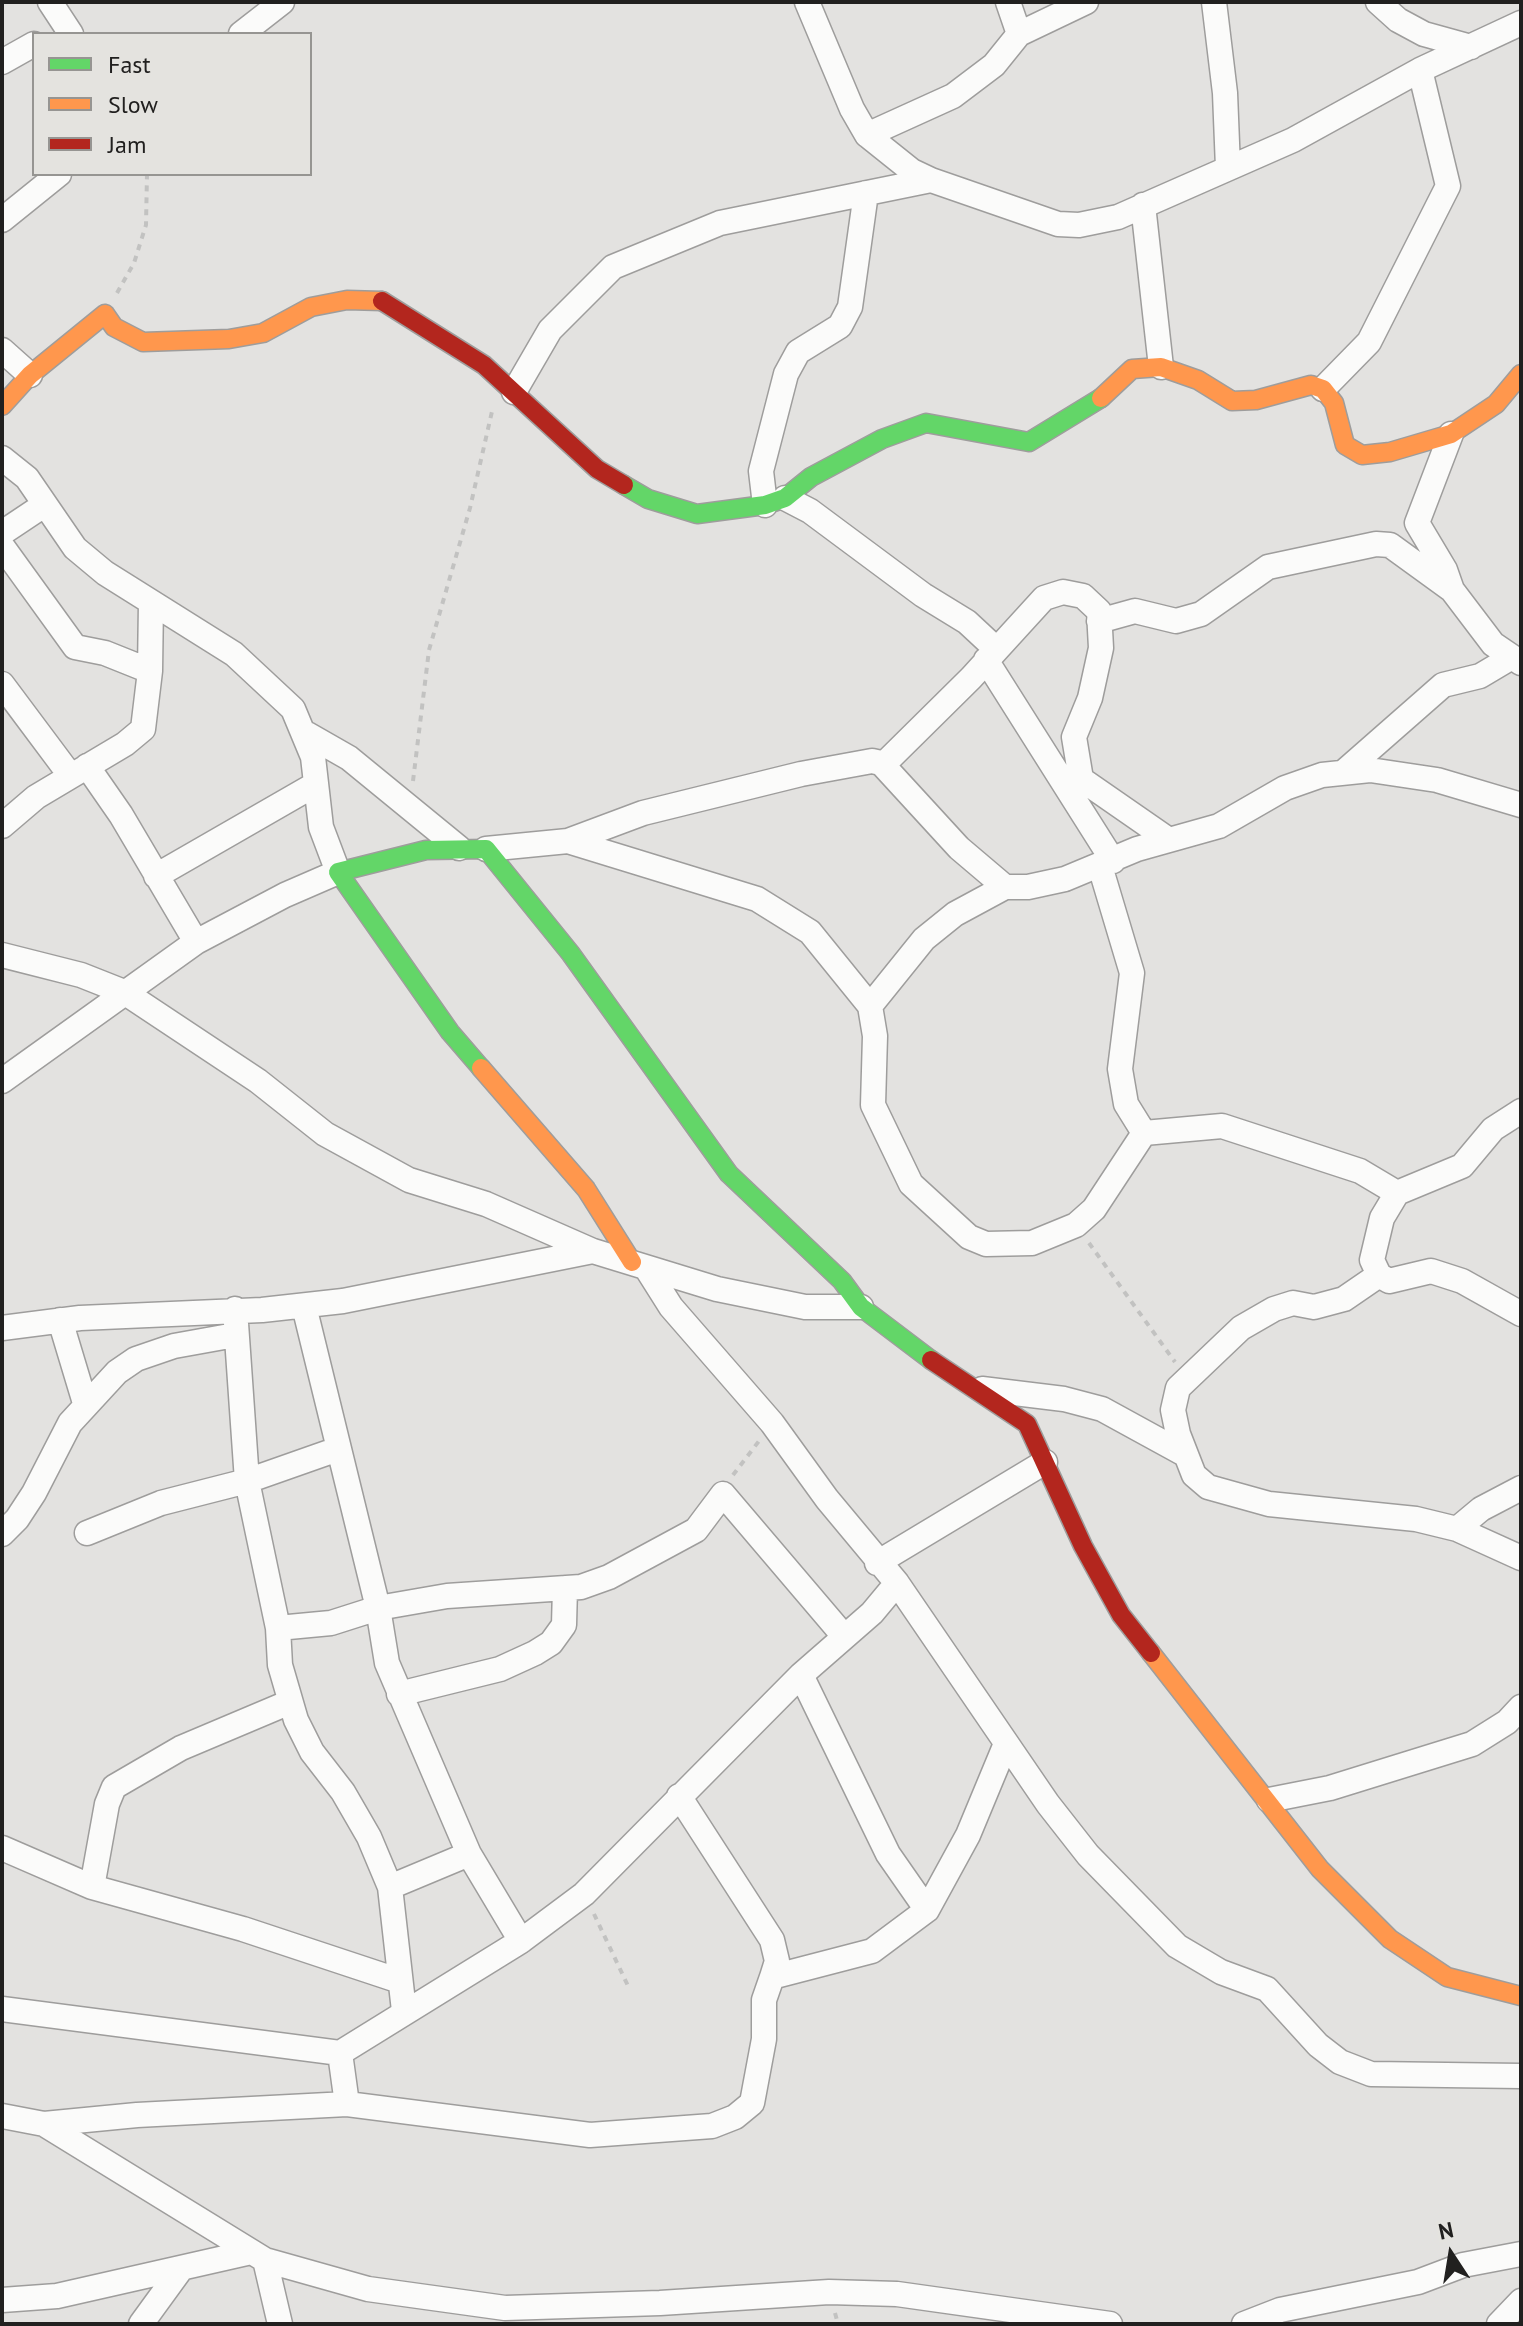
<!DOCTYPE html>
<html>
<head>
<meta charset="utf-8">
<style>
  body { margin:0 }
  #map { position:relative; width:1523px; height:2326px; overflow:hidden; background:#e3e2e0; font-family:"PT Sans",sans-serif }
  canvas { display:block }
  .frame { position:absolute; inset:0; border:4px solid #21201f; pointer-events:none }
  .legend { position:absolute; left:32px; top:32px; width:280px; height:144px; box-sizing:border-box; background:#e4e3df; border:2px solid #969592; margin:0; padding:10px 14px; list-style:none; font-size:24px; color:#21201f }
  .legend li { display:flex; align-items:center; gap:16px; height:40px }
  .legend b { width:40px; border:2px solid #969592 }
  .north { position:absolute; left:1411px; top:2214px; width:80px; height:80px; -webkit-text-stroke:6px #e4e3df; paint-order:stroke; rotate:348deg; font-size:22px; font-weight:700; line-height:32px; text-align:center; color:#21201f }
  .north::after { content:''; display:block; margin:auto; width:28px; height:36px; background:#21201f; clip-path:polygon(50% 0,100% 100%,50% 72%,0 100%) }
</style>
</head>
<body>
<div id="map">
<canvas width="1523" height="2326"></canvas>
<div class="frame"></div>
<ul class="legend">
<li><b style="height:10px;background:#63d668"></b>Fast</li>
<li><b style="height:10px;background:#ff974d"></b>Slow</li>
<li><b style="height:10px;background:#b3261e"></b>Jam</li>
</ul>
<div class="north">N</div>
</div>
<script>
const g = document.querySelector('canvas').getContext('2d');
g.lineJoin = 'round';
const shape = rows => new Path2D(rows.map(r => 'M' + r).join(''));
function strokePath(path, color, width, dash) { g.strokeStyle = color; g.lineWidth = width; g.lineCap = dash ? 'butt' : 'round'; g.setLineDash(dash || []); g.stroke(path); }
const street = shape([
  [50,2,71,34],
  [807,2,852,109,867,135,912,171,931,180,1058,224,1079,225,1118,217,1293,140,1420,70,1521,23],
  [1214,2,1225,93,1228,168],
  [1378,2,1398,20,1424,34,1471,47],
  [241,34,282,2],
  [1019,34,1086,2],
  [2,62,34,44],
  [867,135,953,96,994,65,1019,34,1008,2],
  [1143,205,1161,367],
  [2,220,59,174],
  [2,350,30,375],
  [1323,389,1369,342,1448,186,1420,70],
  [514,392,550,330,613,267,720,223,931,180],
  [1451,434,1417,523,1445,570,1452,590,1493,644,1521,663],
  [2,458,27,478,75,548,105,573,234,654,293,709,313,757,321,827,338,872,285,895,196,942,2,1081],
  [785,498,810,511,923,595,967,622,996,649],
  [765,505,761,471,786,374,798,352,840,326,850,307,866,193],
  [2,533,44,505],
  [2,546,75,647,105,653,150,671],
  [1099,621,1135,611,1176,621,1201,614,1268,567,1376,544,1390,545,1452,590],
  [986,660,1113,861],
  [2,684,70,775],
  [307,734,349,758,459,848],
  [883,765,971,678,1044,598,1063,592,1083,596,1099,611,1101,648,1090,698,1074,737,1081,779,1169,840],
  [87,766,121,815,196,942],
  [1345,771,1443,685,1480,676,1512,657],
  [2,826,36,797,125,744,143,729,150,671,151,602],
  [568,841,643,813,801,774,872,761,881,763,959,848,1005,887,1028,887,1065,879,1137,849,1219,826,1285,788,1322,775,1370,770,1437,780,1521,805],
  [486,849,568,841,757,899,810,932,870,1006,875,1036,873,1105,911,1184,969,1237,986,1244,1032,1243,1076,1225,1094,1209,1144,1133,1222,1126,1360,1171,1397,1193,1382,1218,1372,1260,1379,1275,1389,1281,1431,1271,1462,1281,1521,1314],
  [1100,866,1132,973,1120,1069,1126,1104,1144,1133],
  [156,876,316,784],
  [2,955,81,975,124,992,258,1081,325,1134,409,1180,486,1204,593,1251,717,1289,805,1307,861,1307],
  [870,1006,924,939,955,914,1005,887],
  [1397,1193,1462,1166,1493,1129,1521,1111],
  [647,1269,671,1307,772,1423,827,1499,897,1583,1048,1804,1088,1855,1177,1946,1221,1972,1267,1989,1318,2045,1340,2062,1371,2074,1521,2076],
  [1379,1275,1344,1299,1314,1307,1293,1303,1274,1309,1241,1328,1178,1388,1173,1410,1178,1434,1194,1475,1208,1487,1269,1504,1416,1519,1457,1529,1521,1558],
  [304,1306,378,1608,387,1663,469,1854,521,1941],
  [235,1309,247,1481,278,1628,280,1665,296,1720,312,1752,343,1792,369,1837,390,1887,404,2011],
  [60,1320,85,1403],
  [2,1328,80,1318,262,1310,343,1301,593,1251],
  [982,1389,1064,1399,1102,1409,1186,1455],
  [1457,1529,1481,1509,1521,1488],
  [87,1533,161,1503,247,1481,338,1449],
  [2,1534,17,1519,34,1493,70,1423,117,1372,136,1359,174,1346,235,1335],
  [877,1563,1045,1462],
  [278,1628,331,1623,378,1608,447,1596,581,1587,609,1577,696,1530,723,1494,843,1635],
  [399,1694,500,1669,535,1653,551,1643,564,1625,565,1588],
  [679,1796,772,1940,777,1961,772,1977],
  [1269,1800,1330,1788,1472,1744,1507,1722,1521,1707],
  [2,1848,92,1887,243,1929,400,1981],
  [92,1887,107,1804,114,1787,181,1748,290,1702],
  [390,1887,469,1854],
  [927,1910,968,1835,1005,1746],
  [2,2009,340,2053,521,1941,584,1894,801,1675,872,1613,897,1583],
  [340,2053,347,2104],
  [2,2116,44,2124,265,2260,368,2289,505,2308,660,2303,829,2292,897,2294,1110,2324],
  [44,2124,137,2115,347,2104,590,2135,712,2126,735,2117,752,2103,764,2039,764,2000,772,1977,872,1951,927,1910,888,1854,801,1675],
  [265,2260,280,2324],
  [2,2300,57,2296,251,2252],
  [141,2324,181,2269],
  [1244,2324,1280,2310,1418,2282,1463,2265,1521,2254],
  [1499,2324,1521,2301]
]);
const fast = shape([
  [624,485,648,499,697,514,765,505,785,498,811,477,882,439,926,423,1029,442,1101,398],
  [481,1068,450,1032,338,872,426,850,486,849,571,954,729,1174,842,1281,861,1307,931,1360]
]);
const slow = shape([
  [1101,398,1132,369,1161,367,1198,380,1232,401,1256,400,1311,385,1323,389,1334,403,1345,445,1362,455,1390,452,1451,434,1496,404,1521,374],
  [2,406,30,375,105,314,114,327,143,342,229,339,263,333,311,307,347,300,382,301],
  [481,1068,586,1189,632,1262],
  [1151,1653,1320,1869,1390,1939,1447,1977,1521,1996]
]);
const jam = shape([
  [382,301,484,365,597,469,624,485],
  [931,1360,1027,1424,1083,1546,1121,1615,1151,1653]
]);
strokePath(street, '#9e9d9c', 27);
strokePath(fast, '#9e9d9c', 21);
strokePath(slow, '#9e9d9c', 21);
strokePath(jam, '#9e9d9c', 21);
strokePath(shape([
  [117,293,134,263,146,225,147,174],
  [413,781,429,650,470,508,493,407],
  [1089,1243,1175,1362],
  [733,1475,759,1441],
  [594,1914,629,1988],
  [835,2313,838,2324]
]), '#c2c2c1', 4, [6, 6]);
strokePath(street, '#fbfbfa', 24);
strokePath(fast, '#63d668', 18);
strokePath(slow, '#ff974d', 18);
strokePath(jam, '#b3261e', 18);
</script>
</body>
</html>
